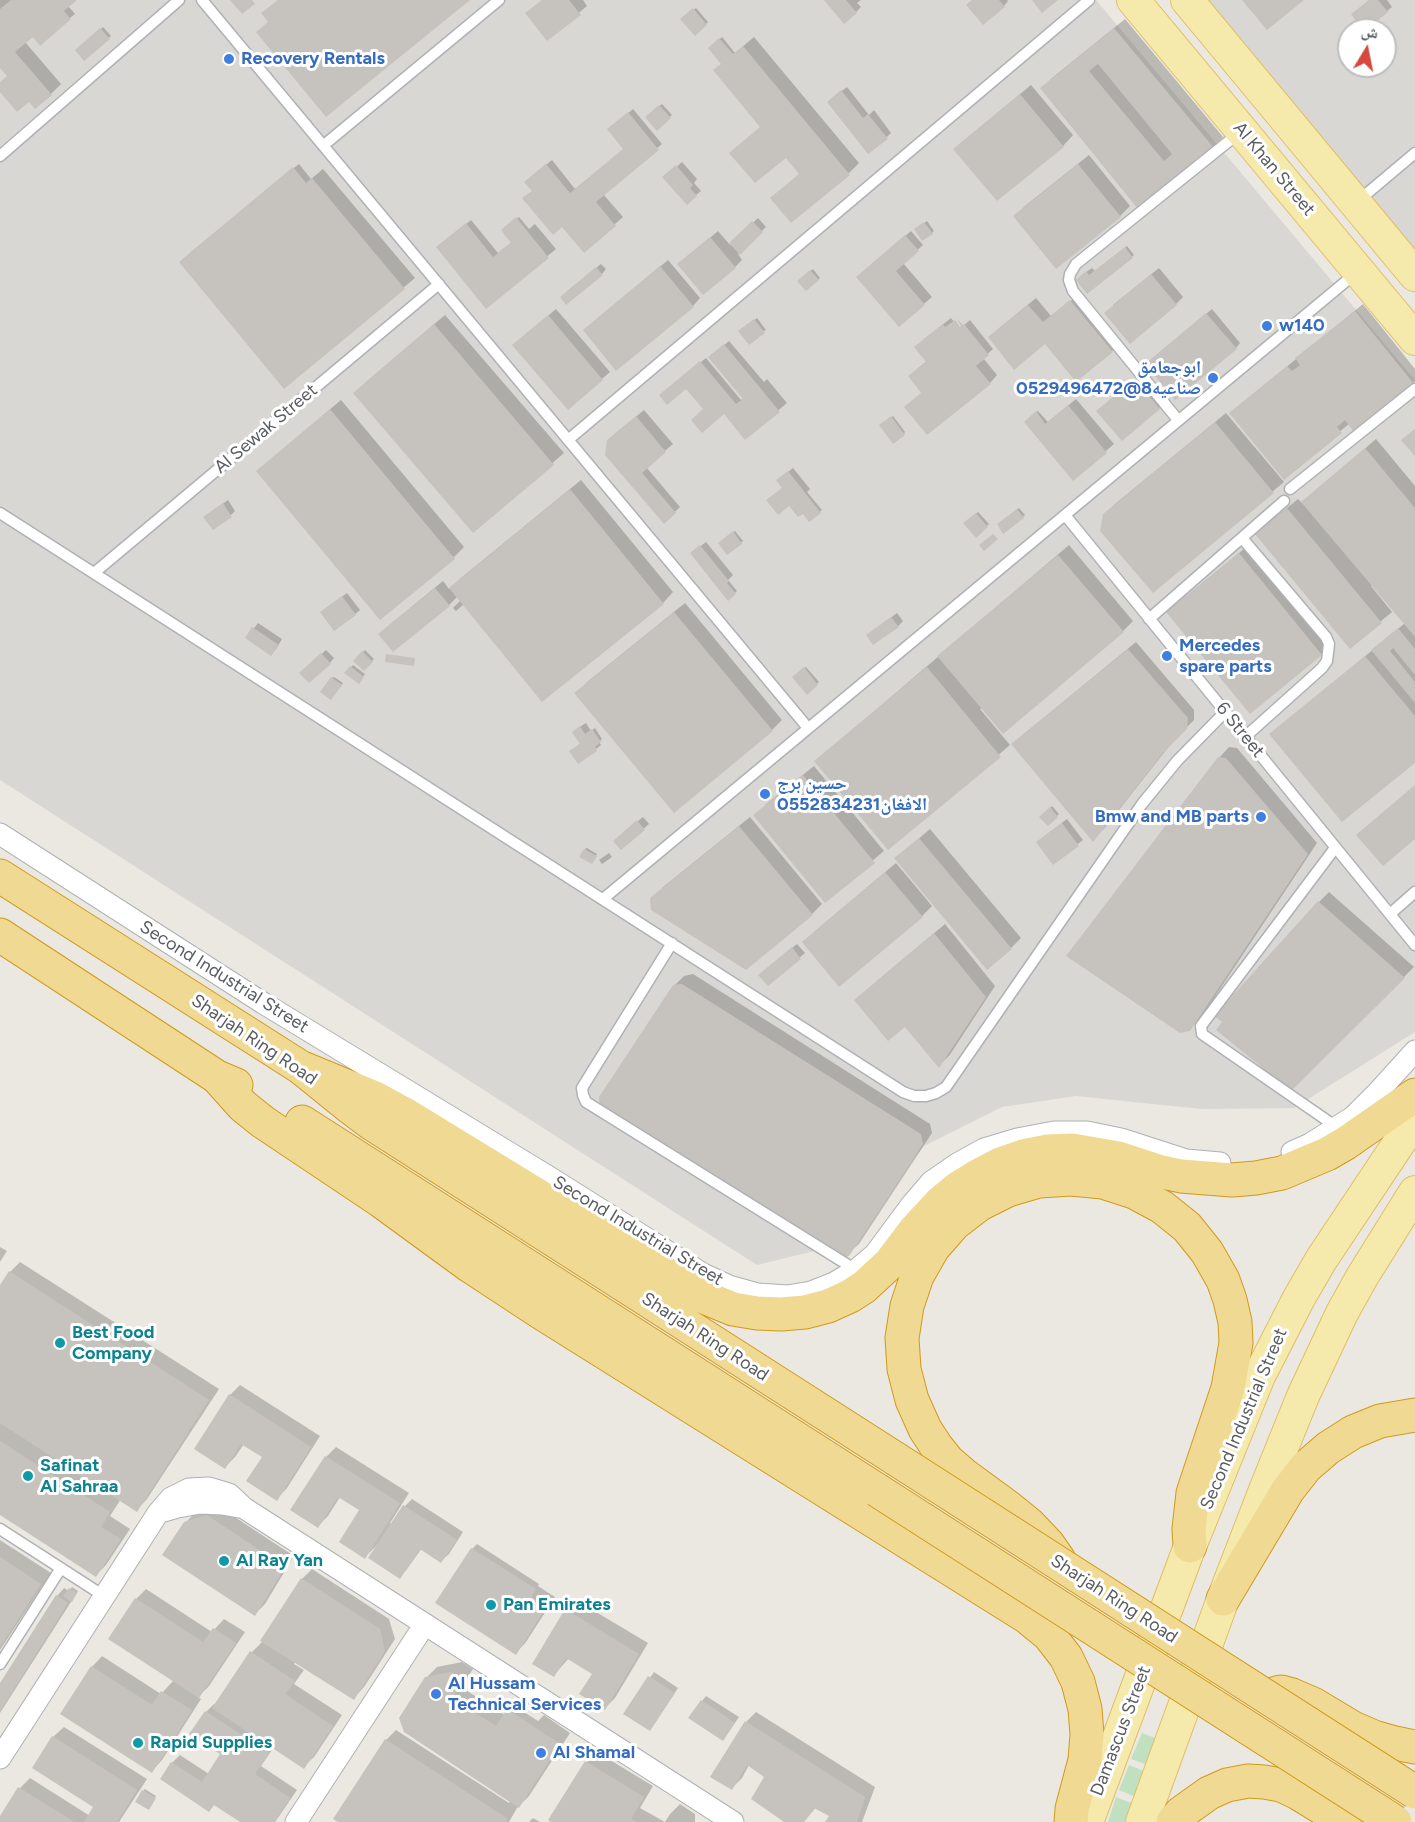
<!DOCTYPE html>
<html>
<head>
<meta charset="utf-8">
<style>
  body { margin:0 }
  #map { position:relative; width:1415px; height:1822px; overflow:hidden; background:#eae8e1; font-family:Figtree,"Noto Naskh Arabic",sans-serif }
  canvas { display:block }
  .north { position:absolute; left:1337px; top:18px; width:60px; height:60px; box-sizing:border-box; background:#fff; border:2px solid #bdbebf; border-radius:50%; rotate:10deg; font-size:16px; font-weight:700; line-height:24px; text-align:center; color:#595c60 }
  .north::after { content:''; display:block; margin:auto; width:21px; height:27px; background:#d44b3d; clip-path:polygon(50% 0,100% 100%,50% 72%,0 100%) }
</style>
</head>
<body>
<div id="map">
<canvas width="1415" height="1822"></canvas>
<div class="north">ش</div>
</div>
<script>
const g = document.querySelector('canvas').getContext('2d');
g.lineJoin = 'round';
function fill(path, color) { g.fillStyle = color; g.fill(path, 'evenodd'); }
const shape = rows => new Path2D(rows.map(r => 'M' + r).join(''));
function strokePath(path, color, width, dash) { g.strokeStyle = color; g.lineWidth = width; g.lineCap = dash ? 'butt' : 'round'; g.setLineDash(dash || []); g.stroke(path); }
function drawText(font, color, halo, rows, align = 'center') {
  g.font = font + ' Figtree,"Noto Naskh Arabic",sans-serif'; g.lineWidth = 6; g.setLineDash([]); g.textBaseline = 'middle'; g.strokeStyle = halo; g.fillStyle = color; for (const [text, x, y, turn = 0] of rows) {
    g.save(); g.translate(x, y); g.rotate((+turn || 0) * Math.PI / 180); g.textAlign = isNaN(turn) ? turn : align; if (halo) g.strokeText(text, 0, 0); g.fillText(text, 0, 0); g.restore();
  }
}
fill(shape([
  [0,0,1096,0,1415,380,1415,1032,1294,1108,1201,1109,1076,1096,1002,1107,924,1146,835,1246,757,1265,0,780],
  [1207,0,1415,0,1415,252],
  [1349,30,1385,30,1385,66,1349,66]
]), '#d9d7d3');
fill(shape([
  [1142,1733,1158,1739,1148,1765,1131,1759],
  [1129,1765,1146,1772,1136,1797,1119,1790],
  [1116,1797,1134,1804,1127,1822,1108,1822]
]), '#c0e0c0');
fill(shape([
  [0,0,75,0,68,6,75,14,70,18,41,31,25,42,61,84,51,94,29,100,0,90,0,84,9,76,0,66],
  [542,0,583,0,587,6,547,39],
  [826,0,861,0,857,3,861,7,856,12],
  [973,0,1007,0,1008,1,1004,6],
  [1370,0,1387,0,1392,7,1387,11],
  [696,8,708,22,695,34,682,19],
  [1125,19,1223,137,1213,147,1138,207,1042,89,1052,78],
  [103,27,111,36,85,59,77,51],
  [722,37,735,53,754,37,859,163,849,173,801,174,762,127,722,63,710,48],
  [1031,85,1073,135,1063,146,966,139],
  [847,87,869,115,874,110,891,133,887,137,834,97],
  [662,104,672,115,657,128,647,117],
  [633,109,662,144,603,194,623,217,584,251,534,190,531,177,552,160,575,189,625,149,614,125],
  [1089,155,1130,206,1120,216,1015,216,1025,206],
  [682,162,697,179,694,183,701,191,696,195,664,178],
  [299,164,311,179,323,169,415,278,285,387,181,262,191,252],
  [519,217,529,229,535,224,556,249,486,307,443,243,471,220,498,253,512,242,503,230],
  [758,218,766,227,738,254,742,260,735,267,687,257,718,231,730,245],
  [927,221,934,231,932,233,918,228],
  [911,231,923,245,903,263,932,297,899,325,890,249],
  [1127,246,1134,255,1087,292,1082,275,1092,268,1095,271],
  [668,260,700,298,693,306,592,323],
  [601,264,606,269,602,274,566,292],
  [1159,268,1183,297,1176,304,1113,305],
  [813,269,820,278,806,289,799,281],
  [1076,297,1119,343,1112,351,1046,342,997,330,1036,298,1051,316],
  [1363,304,1415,369,1415,381,1355,430,1350,423,1284,478,1239,406],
  [556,309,610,372,568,408,522,338],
  [1212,309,1240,343,1236,348,1155,357],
  [445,315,564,453,473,531,365,383],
  [757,318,766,330,764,331,742,329],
  [951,318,959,328,963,328,957,319,963,326,970,320,993,349,983,358,997,375,990,383,923,392,917,369,927,361,923,340],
  [729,341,764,382,767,379,787,403,745,438,724,412,705,409,686,387,665,391,706,358,741,400,744,398,715,353],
  [1143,373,1166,401,1159,408,1106,404],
  [1076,399,1114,444,1073,479,1027,420,1038,411,1048,422],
  [341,400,464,547,454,557,258,471],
  [644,410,673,444,646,467,680,507,664,522,616,433],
  [1226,413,1284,482,1153,591,1104,515,1115,504],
  [893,416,905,432,904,434,883,423],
  [1376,439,1415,486,1415,761,1280,727,1405,623,1373,585,1371,586,1392,612,1350,647,1267,524,1298,499,1302,503],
  [793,468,810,489,807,492,822,510,810,520,784,487,783,476],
  [581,480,673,592,663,603,542,700,464,604,456,611,453,608,461,600,458,596,449,605,387,627,443,581,449,589,461,578],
  [228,500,235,511,231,515,210,513],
  [1019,508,1025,515,1023,517,1000,523],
  [978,512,989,524,976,536,965,524],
  [735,531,743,541,728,553,722,541],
  [706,542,733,575,728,580,737,591,728,599,697,549],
  [1250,544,1332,644,1321,654,1250,712,1168,612,1179,602],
  [1069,545,1133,621,1123,631,980,709,1010,745,888,848,816,761],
  [347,593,360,610,355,614,327,608],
  [685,603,782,720,772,730,586,683],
  [897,613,903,621,898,626,868,635],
  [258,623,282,639,276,649,247,638],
  [1136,642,1194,710,1194,720,1174,740,1103,830,1013,744,1024,734],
  [326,650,334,658,330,663,301,673],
  [365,650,374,659,364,669,355,660],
  [353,665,365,674,359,682,346,673],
  [806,667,819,682,807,692,794,677],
  [334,677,343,683,333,696,332,678],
  [586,723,591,731,595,728,602,739,599,742,601,745,596,749,579,762,571,751,581,743,578,728],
  [1229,747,1237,748,1317,843,1200,1019,1189,1029,1219,758],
  [814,766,884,851,825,901,765,805],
  [1052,806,1059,814,1048,824,1041,817],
  [643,817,649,824,621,848,620,836],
  [750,817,822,904,812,914,662,888],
  [1067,819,1083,840,1053,863,1042,838],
  [930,829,1021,938,1011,948,896,858],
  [587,848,597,854,594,860,585,849],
  [609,853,612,857,602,864,599,860],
  [896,863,932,906,922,916,814,932],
  [1329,892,1414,967,1291,1089,1319,902],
  [945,924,995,986,949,1056,939,1065,877,981],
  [797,944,805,953,768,984,765,970],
  [693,974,930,1124,932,1133,859,1244,848,1254,674,986,684,976],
  [0,1247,7,1251,0,1262],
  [20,1262,219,1389,147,1499,137,1510,121,1499,110,1516,130,1529,106,1565,96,1575,0,1513,0,1288,10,1272],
  [240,1385,320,1436,287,1488,277,1499,264,1457,244,1444,235,1457,225,1467,230,1395],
  [336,1447,409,1493,390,1523,392,1525,405,1506,412,1499,463,1532,449,1554,441,1561,422,1548,407,1569,400,1577,378,1544,365,1557,361,1510,340,1497,328,1516,318,1526,326,1457],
  [218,1506,294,1556,265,1604,255,1614,185,1523,196,1512],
  [0,1540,51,1573,0,1650],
  [477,1544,539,1584,538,1586,555,1597,526,1642,516,1653,472,1549],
  [312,1569,389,1619,395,1639,364,1687,354,1698,296,1661,294,1664,304,1670,294,1684,342,1715,314,1757,303,1767,274,1747,261,1766,297,1790,275,1822,243,1822,215,1804,162,1779,172,1763,180,1755,209,1774,222,1754,191,1734,206,1712,214,1704,216,1705,252,1652,263,1641,302,1579],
  [72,1587,78,1591,0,1713,0,1686,57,1596,64,1588,69,1591],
  [146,1589,212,1632,224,1619,245,1632,209,1686,198,1697,201,1699,162,1760,152,1771,92,1667,102,1656,161,1694,174,1680,136,1599],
  [576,1600,648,1643,615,1698,605,1708,594,1673,569,1658,554,1675,566,1610],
  [462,1662,473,1669,461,1687,505,1715,513,1705,538,1721,544,1715,570,1733,529,1796,517,1808,509,1822,341,1822,386,1740,396,1730,509,1803,510,1800,426,1678,437,1667],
  [654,1672,678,1688,654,1724,626,1713],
  [706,1696,739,1717,727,1734,702,1701],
  [756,1712,875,1787,862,1822,827,1822,831,1815,816,1807,804,1822,786,1822,766,1776,749,1765,742,1778,732,1788,746,1722],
  [64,1727,147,1779,119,1822,3,1822,0,1820,20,1788,30,1778,90,1816,95,1807,53,1737],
  [597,1752,653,1786,640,1808,665,1822,554,1822,587,1762],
  [145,1789,156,1796,150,1806,143,1791],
  [680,1804,695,1814,695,1822,665,1822,670,1814],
  [533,1818,540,1822,529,1822]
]), '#0003');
fill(shape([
  [11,0,77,0,64,11,71,19,40,46,33,37,15,52,52,95,35,109,29,102,17,112,0,92,0,82,7,76,0,68,0,9],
  [230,0,252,0,255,4,242,14],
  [278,0,470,0,326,117,256,32,268,22,261,13],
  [542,0,569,0,581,15,547,41,525,13],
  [824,0,846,0,857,13,844,24],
  [972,0,999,0,1005,7,983,25,966,5],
  [1032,0,1058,0,1042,13],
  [1242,0,1304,0,1267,30],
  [1369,0,1378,0,1388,12,1366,30,1363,30,1351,14],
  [693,8,707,25,695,36,680,19],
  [100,28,110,39,84,61,75,50],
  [1114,28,1214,148,1138,209,1040,88],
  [1098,64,1172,154,1164,161,1089,71],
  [719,38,733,54,743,46,850,175,791,223,770,198,799,174,786,158,755,183,729,153,760,127,713,70,721,64,708,48],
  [841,90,863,118,868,114,888,139,868,154,827,102],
  [1020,94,1064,147,997,201,953,149],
  [659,105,671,118,657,131,645,117],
  [628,112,659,150,596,202,616,226,584,253,562,227,553,235,522,198,532,191,524,182,546,164,570,193,623,149,607,129],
  [1078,164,1121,217,1056,269,1013,216],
  [676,165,693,185,690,188,697,196,687,205,662,177],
  [293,167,306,183,312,178,405,289,284,389,179,262],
  [516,217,549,258,486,309,436,247,466,223,493,257,511,243,501,230],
  [752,221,763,232,740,255,729,243],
  [924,222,933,234,922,241,914,229],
  [905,235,919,251,896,271,925,305,899,327,856,277],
  [710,237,736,268,703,295,677,264],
  [1125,247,1133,258,1087,294,1076,280,1086,271,1089,275],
  [660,266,694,307,616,371,583,330],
  [596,267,603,275,566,305,560,297],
  [810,270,819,280,806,291,797,281],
  [1151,274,1177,305,1130,344,1104,313],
  [1070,300,1113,352,1076,382,1045,344,1014,370,988,337,1028,305,1043,322],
  [1355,311,1414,384,1354,432,1345,420,1337,427,1342,433,1284,480,1229,413,1287,366,1292,371,1300,365,1295,358],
  [1206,313,1237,349,1175,400,1145,364],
  [548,315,603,380,568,410,512,345],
  [754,319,765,333,749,345,738,331],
  [955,320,960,327,964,324,989,355,976,366,991,384,927,435,904,407,921,393,908,376,926,362,914,347,943,324,945,327],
  [434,324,554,465,473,533,353,393],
  [724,344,780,412,745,440,724,414,702,433,691,420,703,409,686,389,667,405,659,395,700,361,736,404,743,399,708,357],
  [1135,379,1160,409,1122,441,1096,411],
  [1068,405,1107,453,1073,481,1024,422,1036,411,1045,424],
  [330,409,455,559,380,620,256,471],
  [636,416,666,452,642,473,676,513,664,524,605,455,607,440],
  [891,416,905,435,893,444,879,425],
  [1215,422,1274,493,1153,593,1100,531,1103,514],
  [1415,429,1415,456,1401,440],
  [1365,448,1415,508,1415,637,1301,502],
  [788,471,821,513,809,522,803,514,798,517,789,506,778,515,766,500,782,488,776,480],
  [570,489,664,604,542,702,449,588],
  [223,503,232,517,213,530,203,517],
  [1287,508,1382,623,1350,649,1255,534],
  [1017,509,1024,518,1003,534,997,524],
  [976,513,988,527,976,538,963,523],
  [733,531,742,544,727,555,718,543],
  [993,534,998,539,984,551,979,545],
  [700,545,729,581,727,583,736,594,728,601,690,553],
  [1239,553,1322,655,1250,714,1166,612],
  [1058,555,1124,632,1003,734,937,656],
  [435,588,450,606,393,652,378,634],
  [342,596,356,615,334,631,320,612],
  [674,612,773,731,674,813,574,693],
  [891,617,899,627,873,645,866,635],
  [252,627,279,645,271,656,245,638],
  [1398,628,1415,649,1415,675,1393,648,1390,651,1415,682,1415,703,1371,650],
  [1128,649,1188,718,1187,729,1164,752,1093,842,1011,744],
  [362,651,373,662,364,671,353,661],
  [321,653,331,664,309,683,299,673],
  [386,654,415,658,414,666,385,662],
  [1365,656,1415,716,1415,763,1342,822,1269,734],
  [350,666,364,677,359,684,344,673],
  [804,667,818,685,807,695,792,677],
  [927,667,1001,757,888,850,814,761],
  [331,677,342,685,331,700,320,692],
  [580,726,585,734,592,729,601,742,595,747,597,751,578,764,569,751,580,744,572,732],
  [1218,757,1226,758,1308,854,1190,1031,1180,1033,1066,956],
  [803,775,875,863,825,903,753,815],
  [1415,785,1415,839,1383,866,1356,835],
  [1050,807,1058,817,1048,826,1039,817],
  [637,820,645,830,621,850,613,841],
  [1062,823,1079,846,1053,865,1036,842],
  [739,826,813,915,746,970,651,910,650,898],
  [919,838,1012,949,987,970,894,858],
  [584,849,597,856,592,864,579,857],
  [885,872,923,917,839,987,802,942],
  [1318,901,1405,978,1291,1091,1216,1030,1222,1022,1214,1016],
  [934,933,986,997,939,1068,905,1027,888,1041,854,1000],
  [792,947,801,959,768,986,758,975],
  [682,984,921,1134,923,1144,849,1256,840,1259,600,1107,599,1097,673,985],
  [9,1271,209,1400,137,1512,0,1423,0,1285],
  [229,1394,311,1447,277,1501,246,1481,262,1457,241,1444,225,1469,194,1449],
  [0,1441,110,1512,101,1527,121,1539,96,1577,0,1515],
  [325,1456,400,1503,365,1559,339,1542,359,1510,338,1497,318,1528,290,1510],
  [403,1505,457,1540,441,1563,420,1549,400,1579,368,1558],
  [207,1515,285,1567,255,1616,162,1555,184,1522],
  [471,1548,536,1589,531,1597,546,1607,516,1655,435,1603],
  [0,1557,41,1584,0,1647],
  [301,1578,380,1629,385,1651,354,1700,260,1641],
  [69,1588,77,1593,72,1602,63,1596],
  [56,1595,68,1603,0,1711,0,1683],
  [135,1598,203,1642,213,1628,236,1643,199,1698,108,1639],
  [565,1609,639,1654,605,1710,579,1694,592,1674,566,1658,554,1677,532,1664],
  [250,1651,295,1681,285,1694,333,1726,304,1769,212,1708],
  [91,1666,152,1705,161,1691,192,1710,152,1773,60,1714],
  [451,1672,464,1680,452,1698,496,1726,507,1709,560,1744,519,1808,404,1732,399,1718,425,1677],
  [648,1676,675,1693,650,1731,623,1714],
  [701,1700,735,1723,723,1741,688,1718],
  [205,1711,269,1753,255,1774,290,1798,274,1822,240,1822,214,1805,209,1812,160,1779,171,1762,202,1782,220,1754,189,1734],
  [745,1721,865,1797,857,1822,825,1822,829,1816,814,1808,804,1822,784,1822,751,1799,764,1777,747,1765,732,1790,710,1777],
  [52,1736,137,1790,117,1822,84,1822,93,1807,32,1768],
  [385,1739,508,1819,506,1822,338,1822,333,1819],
  [585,1761,644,1797,631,1819,637,1822,551,1822,548,1820],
  [18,1787,74,1822,0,1822,0,1816],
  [142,1790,156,1798,149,1810,135,1802]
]), '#c6c3be');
const lane = shape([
  [202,0,808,728],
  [324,145,499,0],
  [0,156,179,0],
  [1358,201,1415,153],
  [1178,420,1073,291,1069,280,1070,274,1076,264,1239,133],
  [568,440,1089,0],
  [1290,489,1415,389],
  [0,513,903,1092,914,1096,926,1096,936,1093,946,1087,1142,804,1177,761,1225,712],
  [1065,515,1415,945],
  [1242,538,1326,637,1329,644,1327,661,1322,668,1245,737],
  [94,573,439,284],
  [1149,619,1284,501],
  [1335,848,1201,1026,1202,1034,1338,1128],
  [603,899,1356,273],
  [1390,914,1415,892],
  [672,943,582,1088,583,1095,586,1102,856,1270],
  [0,1529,104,1596],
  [0,1664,61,1568]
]);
const street = shape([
  [0,834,263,1003,549,1177,703,1274,729,1286,758,1294,787,1296,811,1292,834,1283,856,1270,875,1254,912,1204,931,1182,957,1164,984,1149,1017,1139,1054,1132,1087,1132,1121,1139,1186,1160,1220,1163],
  [1292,1152,1310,1144,1353,1117,1377,1093,1415,1051],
  [164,1511,178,1507,200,1503,222,1504,239,1507],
  [0,1758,158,1513,171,1498,189,1489,209,1488,229,1494,244,1508,733,1822],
  [296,1822,425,1624]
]);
const primary = shape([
  [1133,0,1415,339],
  [1187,0,1415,275],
  [1087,1822,1187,1554,1259,1376,1299,1298,1321,1260,1415,1119],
  [1142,1822,1223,1599,1265,1490,1303,1396,1342,1313,1362,1277,1415,1192]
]);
const highway = shape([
  [0,876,300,1067,347,1105,371,1123,896,1459],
  [0,935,217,1077,236,1085],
  [300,1067,375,1098,408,1116,704,1297,733,1309,757,1313,781,1314,805,1312,828,1306,850,1296,864,1287,890,1263,915,1230,940,1203,958,1188,979,1175,1000,1164,1023,1156,1048,1151,1072,1150,1118,1158,1158,1171,1181,1176,1232,1180,1256,1178,1282,1173,1327,1154,1346,1143,1415,1095],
  [217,1077,243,1106,263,1122,381,1201,470,1266,540,1312,1027,1617,1049,1635,1066,1657,1078,1682,1085,1709,1087,1734,1085,1760,1072,1809,1071,1822],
  [302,1122,877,1490],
  [1059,1560,1048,1544,1029,1524,1008,1507,963,1474,948,1461,936,1446,925,1429,912,1400,904,1369,902,1338,907,1306,917,1276,933,1248,954,1224,980,1204,1008,1190,1039,1181,1071,1179,1103,1182,1134,1192,1162,1207,1187,1227,1207,1252,1223,1280,1230,1300,1235,1322,1236,1343,1228,1388,1193,1493,1189,1529,1190,1546],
  [1223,1599,1288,1490,1306,1467,1328,1448,1353,1432,1380,1421,1415,1415],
  [1266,1696,1281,1692,1292,1695,1313,1704,1353,1728,1374,1737,1395,1743,1415,1747],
  [1173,1822,1181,1813,1209,1793,1227,1785,1248,1781,1264,1782,1281,1785,1298,1793,1345,1822]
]);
strokePath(lane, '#aeb1b5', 13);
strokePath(street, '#aeb1b5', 23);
strokePath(primary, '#e0bf64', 34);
strokePath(highway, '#d19a1a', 35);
strokePath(lane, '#fff', 10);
strokePath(street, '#fff', 21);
strokePath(primary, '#f5eaab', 32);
strokePath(highway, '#f0d992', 33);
const highwayBridge = shape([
  [896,1459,1415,1792],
  [877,1490,1395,1822]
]);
strokePath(highwayBridge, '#d19a1a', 35, []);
strokePath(highwayBridge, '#f0d992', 33);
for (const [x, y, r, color] of [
  [229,59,6,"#3f7fe0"],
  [1267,326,6,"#3f7fe0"],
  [1213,378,6,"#3f7fe0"],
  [1167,656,6,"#3f7fe0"],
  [765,794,6,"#3f7fe0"],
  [1261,817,6,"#3f7fe0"],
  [60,1343,6,"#0f9aa8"],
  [28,1476,6,"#0f9aa8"],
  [224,1561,6,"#0f9aa8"],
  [491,1605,6,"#0f9aa8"],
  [436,1694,6,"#3f7fe0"],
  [138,1743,6,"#0f9aa8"],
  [541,1753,6,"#3f7fe0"]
]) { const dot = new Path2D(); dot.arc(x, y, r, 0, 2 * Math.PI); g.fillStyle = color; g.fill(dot); strokePath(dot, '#fff', 2); }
drawText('bold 18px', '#366cbe', '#fff', [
  ["Recovery Rentals",241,59],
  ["w140",1279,326],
  ["ابوجعامق",1201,368,"right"],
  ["صناعيه8@0529496472",1201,389,"right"],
  ["Mercedes",1179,646],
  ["spare parts",1179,667],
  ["حسين برج",777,784],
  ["الافغان0552834231",777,805],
  ["Bmw and MB parts",1249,817,"right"],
  ["Al Hussam",448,1684],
  ["Technical Services",448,1705],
  ["Al Shamal",553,1753]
], 'left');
drawText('18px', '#595c60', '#fff', [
  ["Al Khan Street",1274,169,50],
  ["Al Sewak Street",266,429,-40],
  ["6 Street",1240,730,51],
  ["Second Industrial Street",224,977,32],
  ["Sharjah Ring Road",254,1040,34],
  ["Second Industrial Street",638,1231,31],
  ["Sharjah Ring Road",705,1337,33],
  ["Second Industrial Street",1244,1419,-67],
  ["Sharjah Ring Road",1114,1599,33],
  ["Damascus Street",1121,1731,-69]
]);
drawText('bold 18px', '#0d838f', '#fff', [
  ["Best Food",72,1333],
  ["Company",72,1354],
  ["Safinat",40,1466],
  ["Al Sahraa",40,1487],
  ["Al Ray Yan",236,1561],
  ["Pan Emirates",503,1605],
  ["Rapid Supplies",150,1743]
], 'left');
</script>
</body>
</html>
